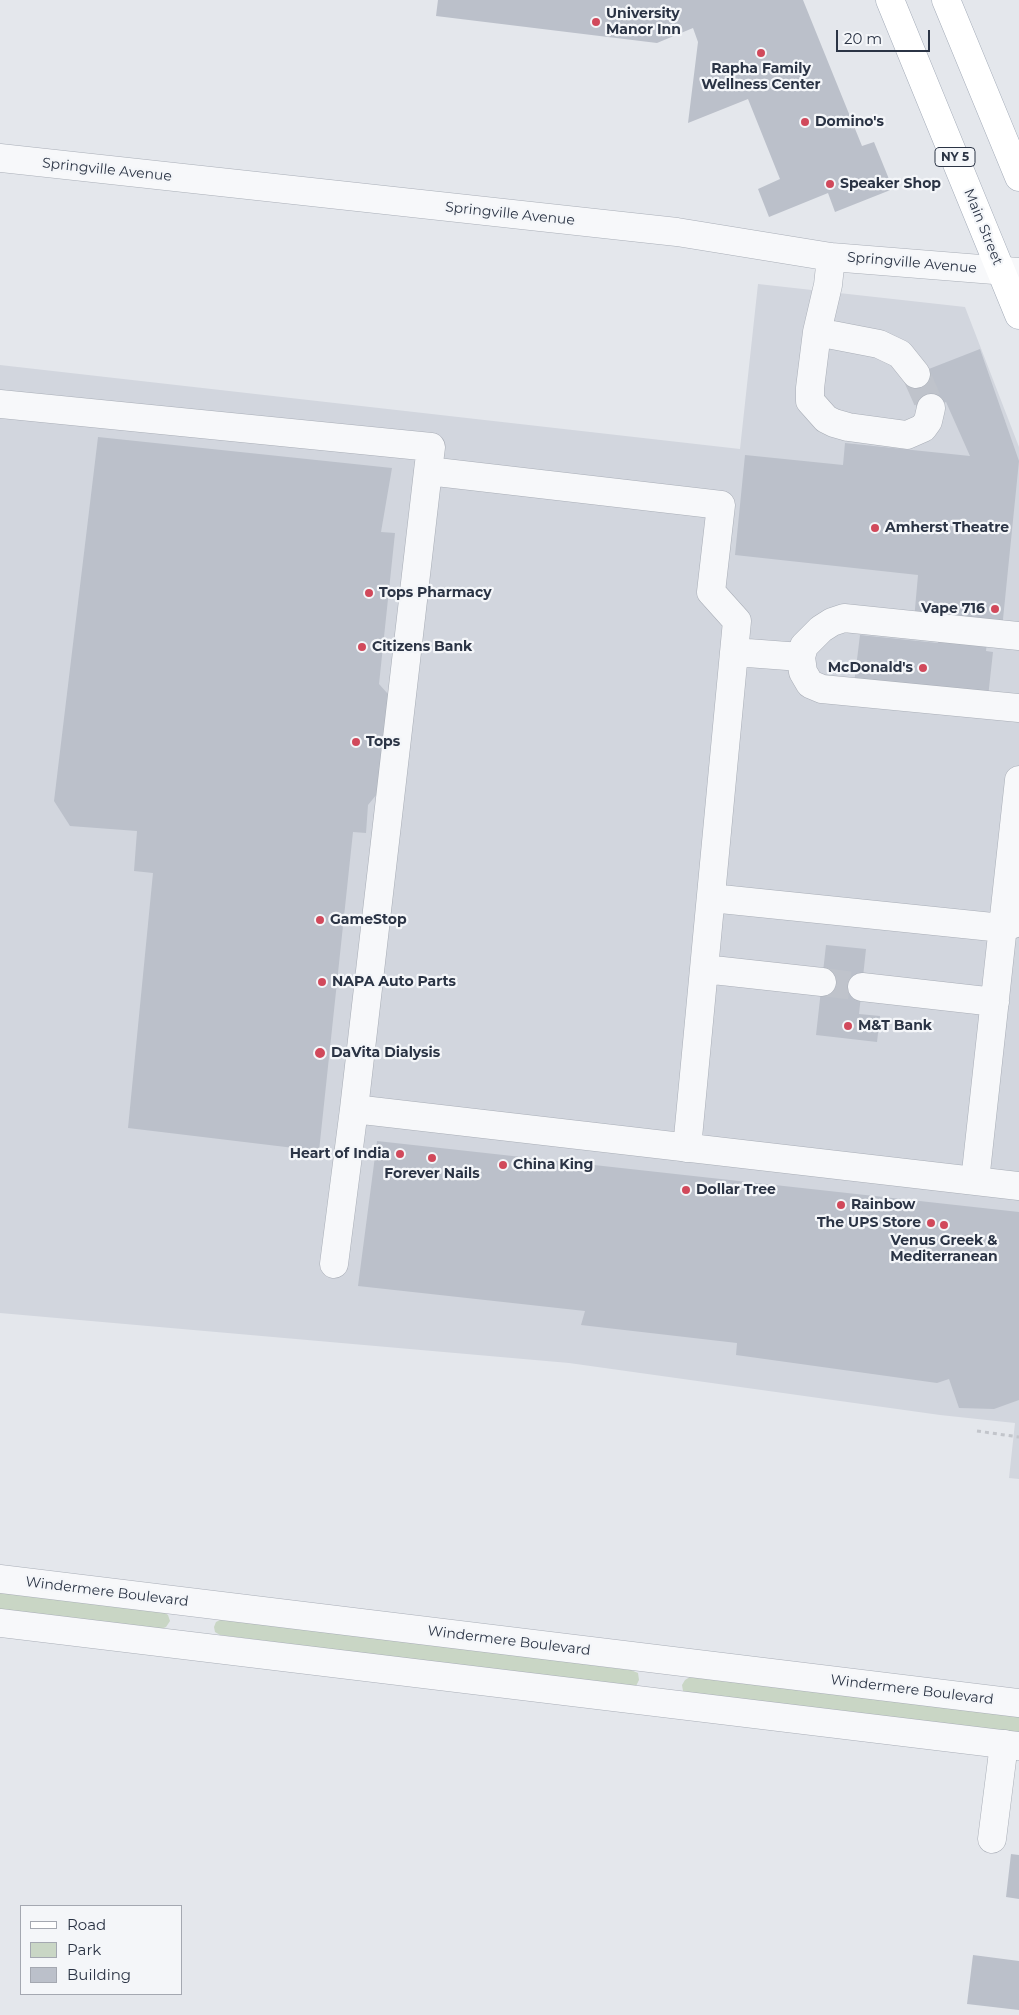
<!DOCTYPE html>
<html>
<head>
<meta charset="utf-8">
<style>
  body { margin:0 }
  #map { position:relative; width:1019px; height:2015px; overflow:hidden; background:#e4e7ec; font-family:Montserrat,sans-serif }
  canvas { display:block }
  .legend { position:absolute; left:20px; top:1905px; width:162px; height:90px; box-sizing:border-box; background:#f4f6f9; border:1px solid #a4a8b1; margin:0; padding:6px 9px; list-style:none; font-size:15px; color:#2b3445 }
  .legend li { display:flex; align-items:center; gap:10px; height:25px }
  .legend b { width:25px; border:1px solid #a4a8b1 }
  .scale { position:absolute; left:836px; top:30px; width:94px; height:22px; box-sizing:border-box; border:2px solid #2b3445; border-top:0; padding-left:6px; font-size:15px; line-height:18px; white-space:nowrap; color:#2b3445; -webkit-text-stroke:4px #f4f6f9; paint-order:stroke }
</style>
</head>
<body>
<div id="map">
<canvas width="1019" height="2015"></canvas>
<ul class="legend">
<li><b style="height:6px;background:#fff"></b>Road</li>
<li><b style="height:14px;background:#c9d6c5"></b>Park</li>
<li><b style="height:14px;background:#bbc0ca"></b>Building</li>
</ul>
<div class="scale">20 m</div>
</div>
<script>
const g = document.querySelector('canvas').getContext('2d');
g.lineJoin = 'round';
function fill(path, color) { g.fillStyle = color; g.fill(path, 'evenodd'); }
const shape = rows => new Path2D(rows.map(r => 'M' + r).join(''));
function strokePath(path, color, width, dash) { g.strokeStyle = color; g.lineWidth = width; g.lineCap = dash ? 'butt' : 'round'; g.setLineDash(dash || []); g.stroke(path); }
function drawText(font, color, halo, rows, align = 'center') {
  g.font = font + ' Montserrat,sans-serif'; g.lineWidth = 4.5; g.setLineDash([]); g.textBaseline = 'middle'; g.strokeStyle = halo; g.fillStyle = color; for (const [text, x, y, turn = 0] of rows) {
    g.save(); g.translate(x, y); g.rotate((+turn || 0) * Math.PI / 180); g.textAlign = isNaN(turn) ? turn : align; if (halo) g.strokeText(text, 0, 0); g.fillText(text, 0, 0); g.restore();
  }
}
fill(shape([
  [758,284,965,307,1019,447,1019,1479,1009,1478,1015,1423,940,1415,569,1363,0,1313,0,365,740,449]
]), '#d2d6de');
fill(shape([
  [0,1591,162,1611,168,1615,170,1621,166,1627,159,1630,0,1610],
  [222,1619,631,1670,638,1673,639,1680,636,1686,629,1688,220,1635,215,1632,214,1627,216,1622],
  [690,1677,1019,1717,1019,1736,688,1694,683,1691,682,1685,685,1680]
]), '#c9d6c5');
fill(shape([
  [438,0,803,0,862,146,874,142,893,189,835,212,828,193,769,217,758,189,780,179,748,99,688,123,698,42,693,28,657,43,436,16],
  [980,349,1019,461,1002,629,914,620,918,575,735,555,745,455,843,465,845,443,970,456,946,402,919,412,906,382,916,374],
  [98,437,392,468,381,532,395,533,379,684,396,703,385,784,368,805,366,833,353,832,319,1151,128,1128,153,873,134,871,137,831,70,826,54,801],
  [860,635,938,643,939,637,987,642,986,651,993,652,988,697,854,684],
  [826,945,866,949,859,1014,880,1016,877,1042,816,1035],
  [377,1141,1019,1212,1019,1400,994,1409,959,1408,949,1379,937,1383,736,1355,737,1343,581,1325,585,1311,358,1286],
  [1011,1854,1019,1855,1019,1899,1006,1897],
  [973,1955,1019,1961,1019,2010,967,2004]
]), '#bbc0ca');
strokePath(shape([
  [916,374,931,408],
  [822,982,862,987]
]), '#bfc3cb', 28, [28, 14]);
const minor = shape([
  [0,158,677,232,831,257,1019,272],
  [831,257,828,285,817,332,810,388,810,401,826,419,834,423,848,427,907,435,923,428,928,421,931,408],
  [817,332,879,344,900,354,916,374],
  [0,404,431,447,428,471],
  [1019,636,844,618,832,622,821,629,804,646,801,657,803,672,810,684,822,689,1019,708],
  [734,652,801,657],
  [711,898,1002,928,1019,922],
  [704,969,822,982],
  [862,987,995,1002],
  [687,1148,737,621,711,592,721,505,428,471,354,1109,1019,1186],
  [975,1181,1019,780],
  [334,1264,354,1109],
  [0,1579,1019,1703],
  [0,1623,1019,1746],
  [992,1839,1004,1744]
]);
const major = shape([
  [890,0,1019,315],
  [946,0,1019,177]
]);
strokePath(minor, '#a9aeb7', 29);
strokePath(major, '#a3abb8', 29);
strokePath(shape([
  [977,1431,1019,1437]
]), '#c2c5cb', 3, [4, 4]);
strokePath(minor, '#f7f8fa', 28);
strokePath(major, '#fff', 28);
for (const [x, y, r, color] of [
  [596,22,5,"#d1495b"],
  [761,53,5,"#d1495b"],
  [805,122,5,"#d1495b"],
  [830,184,5,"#d1495b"],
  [875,528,5,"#d1495b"],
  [369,593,5,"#d1495b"],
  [995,609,5,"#d1495b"],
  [362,647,5,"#d1495b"],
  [923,668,5,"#d1495b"],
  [356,742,5,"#d1495b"],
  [320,920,5,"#d1495b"],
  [322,982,5,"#d1495b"],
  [848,1026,5,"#d1495b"],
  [320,1053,6,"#d1495b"],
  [400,1154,5,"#d1495b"],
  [432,1158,5,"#d1495b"],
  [503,1165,5,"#d1495b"],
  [686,1190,5,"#d1495b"],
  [841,1205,5,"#d1495b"],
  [931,1223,5,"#d1495b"],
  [944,1225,5,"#d1495b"]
]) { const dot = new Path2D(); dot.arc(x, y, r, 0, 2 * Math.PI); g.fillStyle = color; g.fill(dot); strokePath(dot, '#f4f6f9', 2); }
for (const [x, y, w] of [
  [955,157,40]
]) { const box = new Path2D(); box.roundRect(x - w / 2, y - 9.5, w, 19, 4); g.fillStyle = '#f4f6f9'; g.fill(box); strokePath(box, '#2b3445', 1); }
drawText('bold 12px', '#2b3445', null, [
  ["NY 5",955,157]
]);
drawText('bold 14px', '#2b3445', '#f4f6f9', [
  ["University",606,14],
  ["Manor Inn",606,30],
  ["Rapha Family",761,69,"center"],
  ["Wellness Center",761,85,"center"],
  ["Domino's",815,122],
  ["Speaker Shop",840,184],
  ["Amherst Theatre",885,528],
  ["Tops Pharmacy",379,593],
  ["Vape 716",985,609,"right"],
  ["Citizens Bank",372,647],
  ["McDonald's",913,668,"right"],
  ["Tops",366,742],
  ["GameStop",330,920],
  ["NAPA Auto Parts",332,982],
  ["M&T Bank",858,1026],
  ["DaVita Dialysis",331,1053],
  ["Heart of India",390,1154,"right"],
  ["China King",513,1165],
  ["Forever Nails",432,1174,"center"],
  ["Dollar Tree",696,1190],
  ["Rainbow",851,1205],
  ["The UPS Store",921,1223,"right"],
  ["Venus Greek &",944,1241,"center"],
  ["Mediterranean",944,1257,"center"]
], 'left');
drawText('14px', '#2b3445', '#f4f6f9', [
  ["Springville Avenue",107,170,6],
  ["Springville Avenue",510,214,6],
  ["Main Street",983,227,68],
  ["Springville Avenue",912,263,5],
  ["Windermere Boulevard",107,1592,7],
  ["Windermere Boulevard",509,1641,7],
  ["Windermere Boulevard",912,1690,7]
]);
</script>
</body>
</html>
